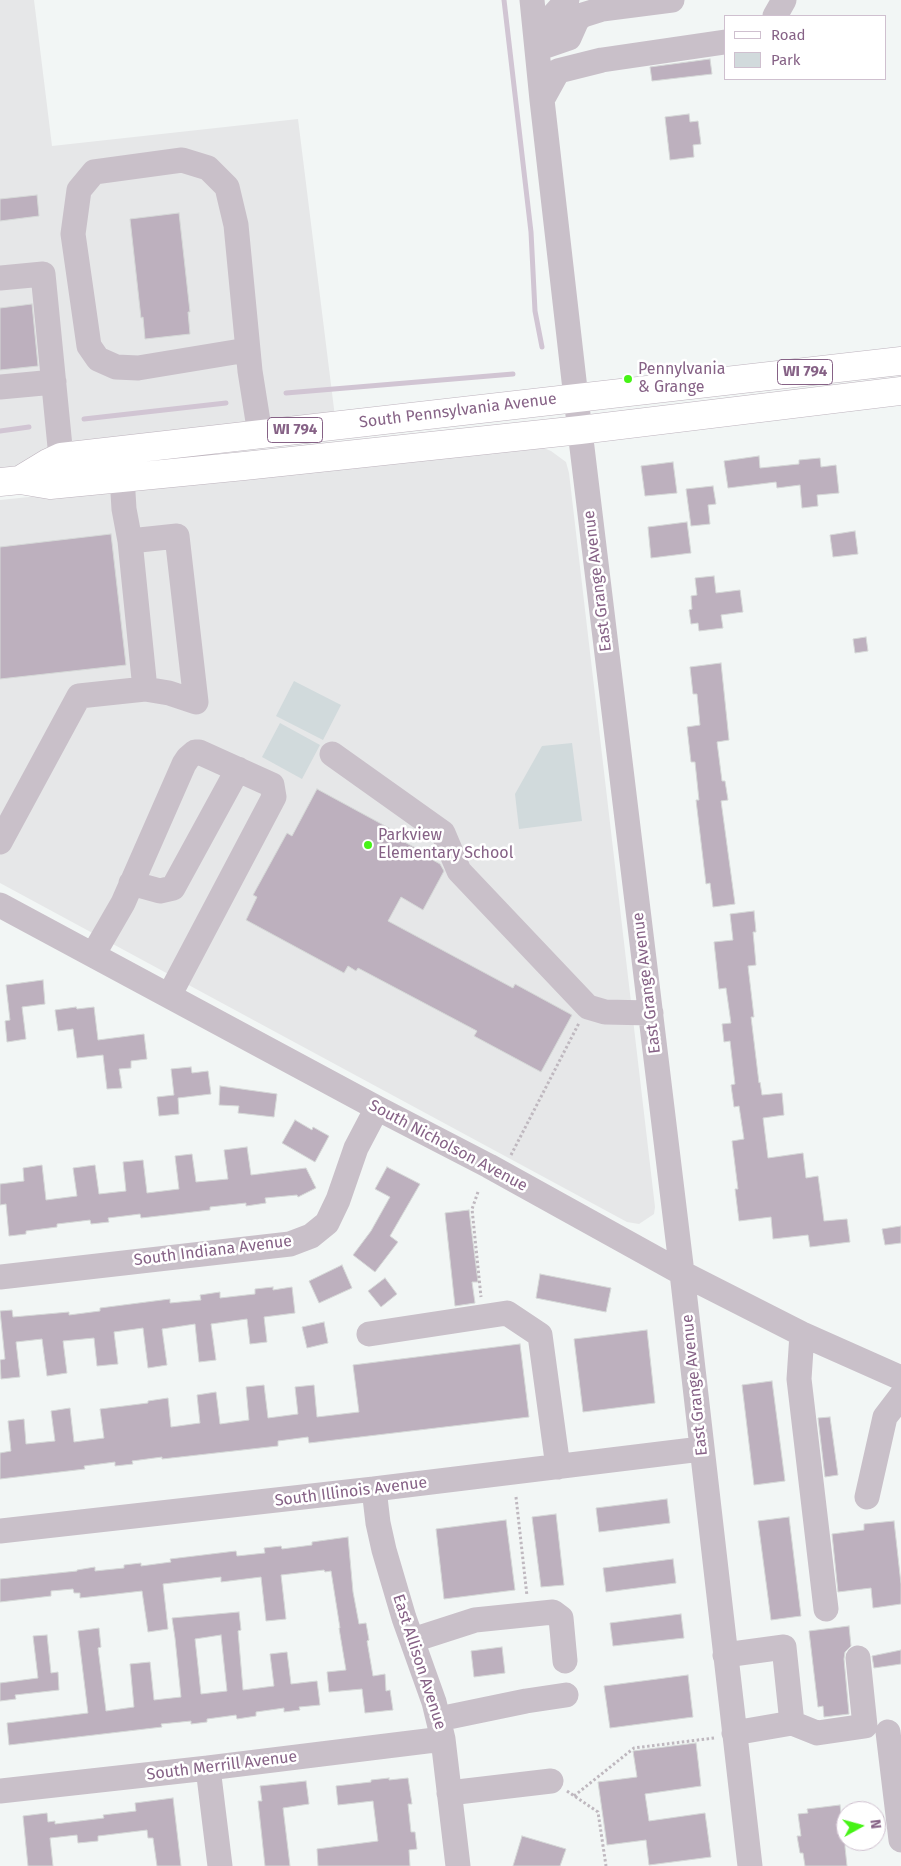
<!DOCTYPE html>
<html>
<head>
<meta charset="utf-8">
<style>
  body { margin:0 }
  #map { position:relative; width:901px; height:1866px; overflow:hidden; background:#f2f6f5; font-family:"Fira Sans",sans-serif }
  canvas { display:block }
  .legend { position:absolute; left:724px; top:15px; width:162px; height:65px; box-sizing:border-box; background:#fff; border:1px solid #cfc0cf; margin:0; padding:6px 9px; list-style:none; font-size:15px; color:#866286 }
  .legend li { display:flex; align-items:center; gap:10px; height:25px }
  .legend b { width:25px; border:1px solid #cfc0cf }
  .north { position:absolute; left:836px; top:1801px; width:50px; height:50px; box-sizing:border-box; background:#fff; border:1px solid #cfc0cf; border-radius:50%; rotate:83deg; font-size:14px; font-weight:700; line-height:20px; text-align:center; color:#866286 }
  .north::after { content:''; display:block; margin:auto; width:18px; height:22px; background:#46f316; clip-path:polygon(50% 0,100% 100%,50% 72%,0 100%) }
</style>
</head>
<body>
<div id="map">
<canvas width="901" height="1866"></canvas>
<ul class="legend">
<li><b style="height:6px;background:#fff"></b>Road</li>
<li><b style="height:14px;background:#d1dadc"></b>Park</li>
</ul>
<div class="north">N</div>
</div>
<script>
const g = document.querySelector('canvas').getContext('2d');
g.lineJoin = 'round';
function fill(path, color) { g.fillStyle = color; g.fill(path, 'evenodd'); }
const shape = rows => new Path2D(rows.map(r => 'M' + r).join(''));
function strokePath(path, color, width, dash) { g.strokeStyle = color; g.lineWidth = width; g.lineCap = dash ? 'butt' : 'round'; g.setLineDash(dash || []); g.stroke(path); }
function drawText(font, color, halo, rows, align = 'center') {
  g.font = font + ' "Fira Sans",sans-serif'; g.lineWidth = 5; g.setLineDash([]); g.textBaseline = 'middle'; g.strokeStyle = halo; g.fillStyle = color; for (const [text, x, y, turn = 0] of rows) {
    g.save(); g.translate(x, y); g.rotate((+turn || 0) * Math.PI / 180); g.textAlign = isNaN(turn) ? turn : align; if (halo) g.strokeText(text, 0, 0); g.fillText(text, 0, 0); g.restore();
  }
}
fill(shape([
  [0,0,34,0,52,146,298,119,336,425,0,482],
  [519,446,541,447,551,451,566,462,569,473,655,1207,654,1214,639,1224,627,1222,0,883,0,500]
]), '#e6e7e8');
fill(shape([
  [294,681,341,705,323,740,276,716],
  [280,723,320,745,302,779,262,757],
  [572,743,582,821,519,829,515,794,542,746]
]), '#d1dadc');
strokePath(shape([
  [504,0,531,232,535,311,542,347],
  [286,393,513,374],
  [84,419,226,403],
  [0,431,29,427]
]), '#d1c5d3', 5);
const building = shape([
  [710,59,712,74,652,81,650,67,710,59],
  [689,114,690,122,698,121,701,144,693,145,694,157,670,160,665,117,689,114],
  [37,195,39,216,0,221,0,199,37,195],
  [179,213,190,312,188,312,190,334,145,339,143,317,141,318,130,219,179,213],
  [32,304,38,366,0,370,0,308,32,304],
  [759,456,760,468,799,464,799,460,820,458,821,467,836,465,839,493,817,495,818,506,802,508,800,485,777,488,776,482,728,488,724,461,759,456],
  [673,462,677,493,645,496,641,466,673,462],
  [713,486,716,504,708,505,710,524,691,526,686,489,713,486],
  [687,522,691,553,651,558,648,527,687,522],
  [855,531,858,554,833,557,830,535,855,531],
  [111,534,126,665,0,679,0,547,111,534],
  [714,576,716,593,740,590,743,612,721,615,723,628,699,631,698,623,691,624,689,610,692,609,691,596,697,595,695,578,714,576],
  [866,637,868,651,855,653,853,639,866,637],
  [721,663,729,740,717,742,722,781,725,781,728,800,721,801,735,904,713,907,710,883,706,884,696,800,699,800,695,762,691,762,687,727,700,725,697,694,693,694,690,667,721,663],
  [317,789,400,834,397,838,425,853,424,855,440,864,444,871,423,910,401,897,388,921,513,988,515,984,572,1015,541,1072,474,1036,477,1031,358,968,356,971,348,966,344,973,246,920,257,897,253,895,287,833,292,836,317,789],
  [754,911,756,932,753,932,756,965,748,966,754,1017,751,1017,759,1083,760,1082,762,1095,782,1093,784,1115,763,1118,768,1158,803,1153,806,1178,818,1176,824,1221,847,1219,850,1242,810,1247,808,1235,773,1239,771,1217,739,1221,735,1189,738,1189,732,1141,744,1139,739,1106,734,1107,731,1085,735,1084,730,1041,724,1042,722,1024,731,1023,726,988,719,989,714,942,733,940,730,914,754,911],
  [43,980,45,1004,22,1007,26,1039,7,1042,5,1021,10,1020,6,985,43,980],
  [76,1007,77,1009,94,1007,98,1040,144,1034,147,1059,131,1061,131,1068,119,1069,122,1088,107,1089,103,1055,77,1058,73,1029,58,1031,55,1010,76,1007],
  [191,1067,192,1073,208,1071,211,1094,178,1098,179,1114,159,1116,157,1097,174,1095,171,1069,191,1067],
  [220,1086,277,1094,274,1117,238,1113,239,1106,219,1105,220,1086],
  [295,1120,312,1130,313,1127,329,1136,315,1162,282,1143,295,1120],
  [247,1147,251,1175,306,1168,316,1188,298,1197,297,1195,265,1198,266,1203,246,1206,246,1203,210,1207,210,1210,141,1218,140,1214,108,1218,109,1222,91,1224,90,1220,57,1224,57,1227,26,1231,26,1234,9,1236,6,1204,0,1205,0,1184,24,1181,23,1168,42,1165,46,1200,77,1196,73,1168,95,1165,99,1194,126,1191,123,1162,143,1160,147,1193,179,1189,175,1156,192,1154,196,1182,228,1179,224,1150,247,1147],
  [387,1167,420,1184,390,1236,398,1242,375,1272,353,1255,371,1231,390,1197,375,1189,387,1167],
  [469,1210,478,1282,472,1282,475,1303,455,1306,445,1213,469,1210],
  [901,1226,901,1243,885,1245,882,1229,901,1226],
  [342,1265,352,1288,319,1303,309,1281,342,1265],
  [540,1274,611,1288,606,1312,536,1298,540,1274],
  [385,1278,397,1294,381,1307,368,1291,385,1278],
  [273,1287,273,1290,292,1287,295,1313,264,1317,267,1342,250,1344,247,1319,211,1324,216,1360,199,1362,195,1324,162,1329,167,1365,148,1368,143,1328,114,1332,118,1364,97,1366,94,1338,63,1341,67,1373,47,1376,42,1339,16,1342,20,1377,1,1379,0,1360,5,1359,0,1311,12,1310,13,1317,69,1312,69,1315,100,1311,100,1308,170,1299,170,1303,201,1300,200,1295,220,1292,220,1298,255,1294,255,1289,273,1287],
  [324,1322,328,1343,307,1348,302,1327,324,1322],
  [647,1330,655,1403,583,1412,574,1339,647,1330],
  [520,1344,529,1417,309,1443,308,1437,278,1441,278,1446,162,1459,162,1457,132,1461,133,1464,115,1466,115,1462,84,1466,85,1469,0,1479,0,1453,11,1451,8,1421,24,1419,26,1444,55,1441,51,1411,70,1408,74,1442,104,1438,100,1409,148,1403,148,1401,168,1398,171,1427,200,1423,197,1395,216,1392,220,1424,249,1420,246,1387,264,1385,268,1418,298,1414,295,1387,314,1385,317,1417,359,1412,353,1365,520,1344],
  [772,1381,785,1481,754,1485,742,1385,772,1381],
  [830,1417,838,1475,825,1477,818,1418,830,1417],
  [667,1499,670,1523,599,1532,596,1508,667,1499],
  [556,1514,564,1585,541,1587,532,1517,556,1514],
  [789,1517,801,1616,771,1620,758,1521,789,1517],
  [506,1520,515,1590,444,1599,436,1529,506,1520],
  [894,1521,901,1584,901,1604,873,1608,871,1588,838,1592,832,1534,864,1530,864,1524,894,1521],
  [348,1537,353,1592,359,1624,366,1623,369,1640,367,1641,373,1676,385,1674,386,1691,390,1690,393,1710,365,1713,362,1689,329,1692,327,1672,346,1670,339,1628,340,1628,331,1571,325,1572,324,1570,281,1575,286,1619,266,1621,261,1577,221,1582,221,1577,163,1584,168,1629,148,1632,142,1591,80,1598,80,1593,74,1593,73,1589,51,1591,51,1596,0,1602,0,1579,77,1571,77,1570,95,1567,95,1571,124,1568,124,1565,141,1563,141,1566,171,1562,170,1559,236,1551,237,1556,265,1553,264,1548,281,1546,282,1549,312,1545,312,1542,348,1537],
  [673,1559,676,1583,606,1592,603,1568,673,1559],
  [239,1612,241,1630,238,1631,243,1690,274,1686,270,1654,287,1652,291,1684,317,1681,320,1705,299,1707,300,1710,284,1712,284,1708,256,1712,256,1716,237,1719,236,1715,207,1719,207,1722,191,1724,191,1721,161,1724,162,1727,9,1745,7,1723,88,1713,78,1631,99,1628,101,1647,98,1648,106,1711,134,1707,130,1664,150,1662,154,1700,181,1697,175,1638,172,1618,239,1612],
  [221,1635,227,1691,201,1694,195,1639,221,1635],
  [681,1614,684,1638,613,1646,610,1623,681,1614],
  [849,1626,851,1646,845,1652,844,1659,849,1714,824,1717,823,1706,818,1707,809,1631,849,1626],
  [47,1635,51,1673,58,1672,59,1690,15,1695,16,1699,0,1701,0,1683,38,1678,33,1636,47,1635],
  [502,1647,505,1673,474,1677,471,1651,502,1647],
  [901,1650,901,1664,874,1668,872,1656,901,1650],
  [688,1675,693,1717,610,1728,604,1686,688,1675],
  [696,1743,701,1786,645,1794,649,1821,705,1813,711,1857,649,1865,646,1840,607,1845,598,1782,637,1777,633,1751,696,1743],
  [389,1778,389,1780,408,1778,412,1804,408,1804,411,1832,415,1832,417,1849,409,1850,410,1866,318,1866,317,1849,378,1841,373,1801,338,1805,336,1786,371,1782,371,1780,389,1778],
  [306,1781,309,1804,283,1808,290,1866,265,1866,258,1801,262,1801,260,1786,306,1781],
  [173,1798,181,1866,157,1866,153,1838,148,1838,147,1830,98,1836,98,1841,78,1843,77,1835,50,1838,53,1866,28,1866,23,1816,47,1813,48,1822,55,1821,55,1824,104,1818,103,1815,136,1811,135,1803,173,1798],
  [840,1805,843,1830,846,1830,845,1847,847,1866,805,1866,803,1853,800,1853,797,1836,801,1836,798,1814,808,1813,807,1809,840,1805],
  [522,1836,566,1849,560,1866,513,1866,522,1836]
]);
fill(building, '#bdb0be');
strokePath(building, '#d5d8d7', 1);
const major = shape([
  [20,480,48,463,61,457,901,361],
  [0,482,20,480,50,485,244,466,580,430,901,391]
]);
strokePath(major, '#bdb3bd', 29);
strokePath(shape([
  [511,1155,579,1023],
  [478,1192,472,1209,481,1297],
  [516,1497,527,1596],
  [567,1791,598,1812,606,1866],
  [574,1796,634,1748,714,1738]
]), '#bfb8bf', 3, [2.5, 2.5]);
strokePath(shape([
  [532,0,542,100,576,398,682,1273,750,1866],
  [775,16,784,0],
  [537,49,569,38,577,20,583,15,602,9,672,0],
  [537,49,552,17,567,0],
  [542,100,558,71,602,60,725,42],
  [0,278,43,274,61,457],
  [247,350,138,368,116,367,98,359,89,346,73,234,79,190,94,172,182,160,208,168,227,187,236,225,250,371,260,434],
  [0,387,54,382],
  [122,477,124,509,130,541],
  [332,754,443,833,459,871,588,1007,605,1012,651,1013],
  [0,842,79,696,145,689,169,693,196,702,177,536,130,541,145,689],
  [131,883,160,891,173,888,238,769],
  [0,905,377,1108,489,1166,682,1273,802,1334,901,1378],
  [93,955,123,903,184,764,188,758,195,752,199,752,272,785,274,797,169,996],
  [0,1277,290,1244,311,1236,327,1223,338,1200,356,1148,377,1108],
  [369,1334,507,1313,540,1335,558,1467],
  [802,1334,799,1379,826,1609],
  [374,1489,378,1523,384,1550,404,1618,434,1702,443,1739,458,1866],
  [867,1497,885,1417,901,1396],
  [0,1531,374,1489,701,1449],
  [413,1640,475,1620,553,1612,561,1618,565,1661],
  [725,1655,784,1647,792,1723,734,1733],
  [439,1719,526,1701,566,1695],
  [792,1723,817,1733,865,1726,858,1658],
  [888,1732,901,1840],
  [208,1768,220,1866],
  [0,1791,208,1768,443,1739],
  [449,1793,551,1781]
]), '#c9c0c9', 25);
strokePath(major, '#fff', 28);
for (const [x, y, r, color] of [
  [628,379,5,"#46f316"],
  [368,845,5,"#46f316"]
]) { const dot = new Path2D(); dot.arc(x, y, r, 0, 2 * Math.PI); g.fillStyle = color; g.fill(dot); strokePath(dot, '#fff', 2); }
for (const [x, y, w] of [
  [805,372,55],
  [295,430,55]
]) { const box = new Path2D(); box.roundRect(x - w / 2, y - 12.5, w, 25, 4); g.fillStyle = '#fff'; g.fill(box); strokePath(box, '#866286', 1); }
drawText('bold 15px', '#866286', null, [
  ["WI 794",805,372],
  ["WI 794",295,430]
]);
drawText('16px', '#866286', '#fff', [
  ["Pennylvania",638,370],
  ["& Grange",638,388],
  ["Parkview",378,836],
  ["Elementary School",378,854]
], 'left');
drawText('16px', '#866286', '#fff', [
  ["South Pennsylvania Avenue",458,411,-7],
  ["East Grange Avenue",598,581,-97],
  ["East Grange Avenue",647,983,-97],
  ["South Nicholson Avenue",448,1146,28],
  ["South Indiana Avenue",213,1251,-7],
  ["East Grange Avenue",695,1385,-96],
  ["South Illinois Avenue",351,1492,-7],
  ["East Allison Avenue",419,1662,72],
  ["South Merrill Avenue",222,1766,-7]
]);
</script>
</body>
</html>
